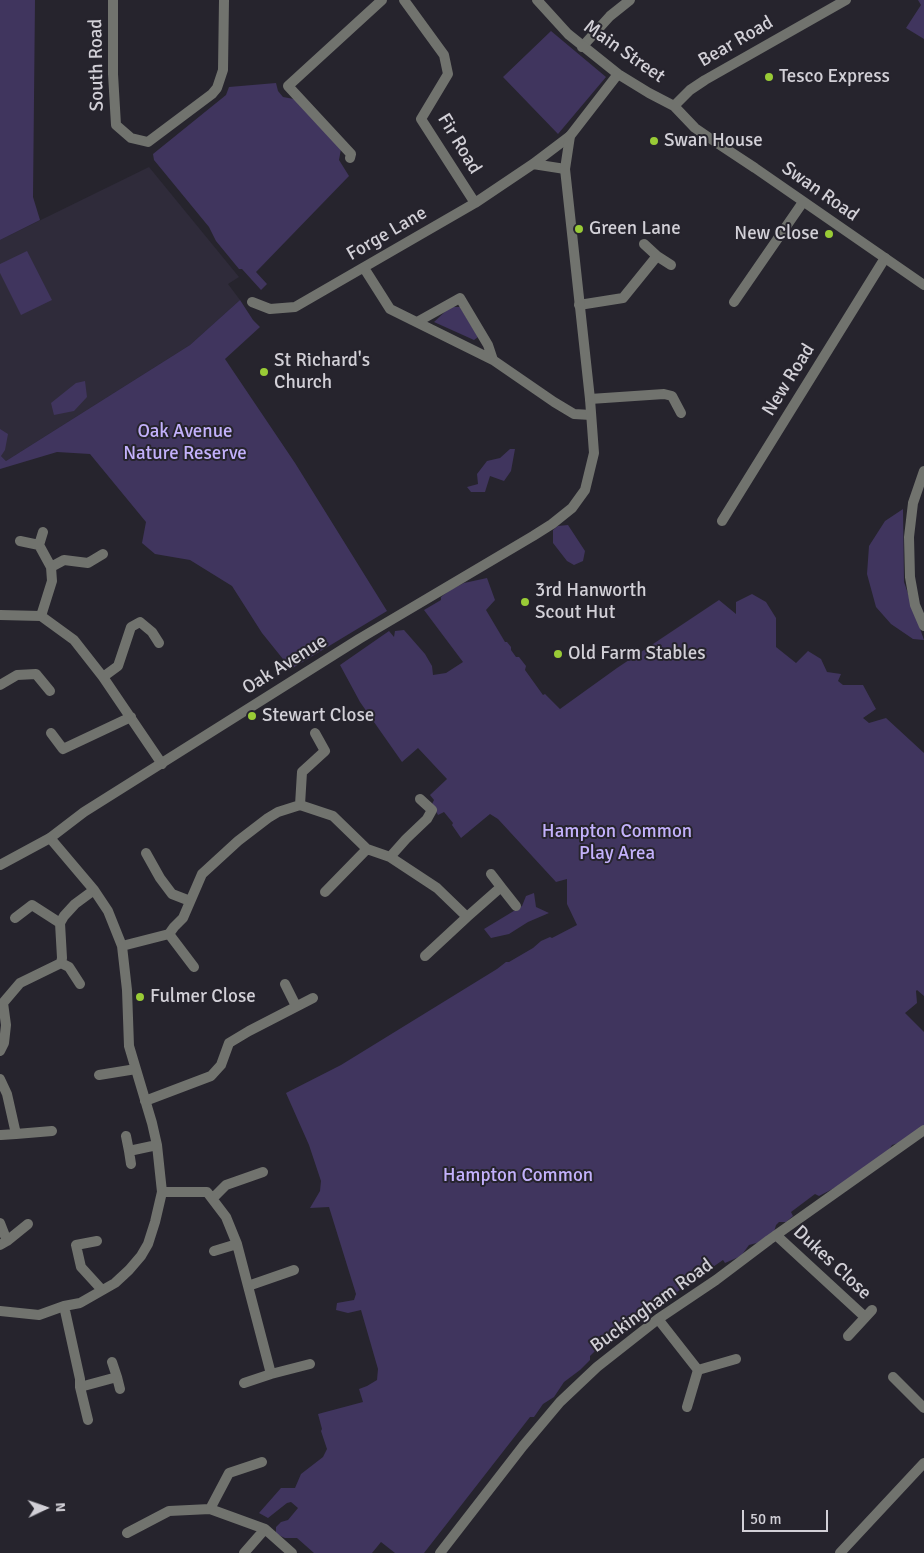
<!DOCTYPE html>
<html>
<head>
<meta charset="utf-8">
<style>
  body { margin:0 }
  #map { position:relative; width:924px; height:1553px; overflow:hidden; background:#26242d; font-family:Signika,sans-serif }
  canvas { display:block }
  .north { position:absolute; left:20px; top:1483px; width:50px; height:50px; -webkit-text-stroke:4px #26242d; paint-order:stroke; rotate:87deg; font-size:14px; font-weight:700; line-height:20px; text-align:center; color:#d2d0d7 }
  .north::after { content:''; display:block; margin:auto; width:18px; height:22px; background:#d2d0d7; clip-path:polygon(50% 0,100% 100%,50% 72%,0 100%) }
  .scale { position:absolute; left:742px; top:1510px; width:86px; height:22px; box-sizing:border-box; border:2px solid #d2d0d7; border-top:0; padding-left:6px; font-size:15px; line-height:18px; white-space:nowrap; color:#d2d0d7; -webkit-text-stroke:4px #26242d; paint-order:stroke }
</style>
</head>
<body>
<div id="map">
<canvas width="924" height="1553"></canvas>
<div class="north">N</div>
<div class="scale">50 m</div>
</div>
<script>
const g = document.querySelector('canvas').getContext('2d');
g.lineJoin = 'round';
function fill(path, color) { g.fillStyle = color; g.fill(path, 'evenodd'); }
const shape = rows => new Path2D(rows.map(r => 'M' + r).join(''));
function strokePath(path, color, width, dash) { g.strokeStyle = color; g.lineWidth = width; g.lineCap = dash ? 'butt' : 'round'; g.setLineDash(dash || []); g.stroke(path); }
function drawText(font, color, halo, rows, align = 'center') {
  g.font = font + ' Signika,sans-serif'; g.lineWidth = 4; g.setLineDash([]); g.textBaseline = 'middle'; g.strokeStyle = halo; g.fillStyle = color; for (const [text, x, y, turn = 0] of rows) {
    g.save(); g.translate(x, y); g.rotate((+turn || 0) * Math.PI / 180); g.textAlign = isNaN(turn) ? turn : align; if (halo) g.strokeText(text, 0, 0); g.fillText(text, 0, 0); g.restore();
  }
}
fill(shape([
  [149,167,239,277,228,284,240,300,190,345,6,461,0,455,0,240]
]), '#2f2b3a');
fill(shape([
  [0,0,35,0,33,197,40,220,0,240],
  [918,0,924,0,924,39,906,28,921,5],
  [551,31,606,77,558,134,503,77],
  [276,83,278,91,283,97,294,99,341,149,339,160,349,176,256,272,267,284,261,290,242,269,239,269,216,241,209,227,154,160,153,154,226,95,229,87],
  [27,251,52,300,21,315,0,273,0,264],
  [240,300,253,320,260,327,225,359,295,463,387,611,291,669,262,633,232,586,190,560,155,554,142,543,146,522,90,454,57,452,0,469,0,429,8,434,5,450,1,456,6,461,190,345],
  [450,307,460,307,478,337,474,340,434,322],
  [85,381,87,397,74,411,54,415,51,403,76,383],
  [510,449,515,449,511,471,504,481,490,476,485,492,471,492,467,487,478,484,477,474,487,461,500,458],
  [903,509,904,582,924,640,913,639,891,624,876,607,867,574,869,546,885,521],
  [568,525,585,551,583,561,574,565,567,561,553,543,553,530,558,526],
  [487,578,495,600,486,610,505,642,507,642,511,647,511,650,516,657,519,657,526,666,525,670,543,695,545,694,560,709,617,668,719,600,736,614,736,602,752,594,766,602,776,618,776,647,796,663,808,651,821,659,827,672,841,674,838,681,843,685,863,685,876,709,863,718,869,723,886,718,924,753,924,996,917,990,916,991,917,1003,905,1013,924,1032,924,1130,912,1139,892,1145,885,1157,842,1184,819,1196,815,1194,791,1212,793,1216,786,1222,779,1222,776,1225,774,1232,764,1241,749,1245,741,1256,725,1263,723,1260,641,1317,643,1318,642,1322,636,1323,631,1329,622,1332,618,1338,602,1349,599,1348,595,1351,590,1356,590,1360,580,1370,564,1382,554,1397,543,1404,534,1417,530,1417,424,1553,395,1553,381,1542,372,1553,314,1553,297,1538,285,1538,276,1534,276,1527,281,1522,288,1520,298,1508,291,1502,287,1503,268,1518,259,1513,281,1488,295,1488,301,1474,323,1457,327,1449,321,1431,322,1429,318,1414,363,1402,359,1389,367,1386,377,1380,378,1369,361,1310,348,1313,336,1310,337,1303,354,1300,356,1294,329,1207,310,1208,320,1191,321,1181,309,1145,286,1093,341,1065,497,969,506,962,509,962,533,948,541,941,550,937,552,938,577,925,567,904,567,879,556,882,498,819,490,814,461,838,452,825,453,823,444,812,438,815,432,804,434,800,430,795,447,779,418,748,402,762,360,702,340,665,389,631,394,637,395,631,404,630,425,654,432,666,433,675,446,673,463,662,424,610,441,600,441,597,450,590,464,583],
  [534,893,536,907,549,913,528,922,509,934,491,938,484,929,522,906,526,896]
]), '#40355e');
strokePath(shape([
  [113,0,113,74,116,125,131,138,148,142,212,94,217,88,223,70,224,0],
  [404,0,444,55,448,74,421,119,475,203],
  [582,47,610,16,630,0],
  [350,158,351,154,288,86,382,0],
  [533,164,565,169],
  [644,244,657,256],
  [364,268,390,309,493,360,554,402,574,414,591,415],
  [252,302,270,309,295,307,475,203,533,164,570,136],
  [734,302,803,202],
  [579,305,623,298,657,256,671,265],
  [417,322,460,298,488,345,493,360],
  [590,399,664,394,672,396,681,413],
  [924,471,913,503,909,537,910,577,915,605,924,626],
  [722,521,885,258],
  [20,541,39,545,51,567,52,581,41,616],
  [39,545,43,532],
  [51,567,64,560,88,563,103,554],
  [0,615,41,616,74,640,103,677,162,764],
  [103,677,118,666,131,627,140,622,152,632,159,643],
  [0,685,17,675,36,674,50,691],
  [51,733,63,749,131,717],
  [300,805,302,772,325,751,315,733],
  [146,853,160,878,172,894,190,901],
  [390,857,406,839,427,819,432,810,420,799],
  [501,887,516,906],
  [325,892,367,849],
  [467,917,501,887,491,874],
  [15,918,32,905,60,923],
  [169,934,194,967],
  [122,946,169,934,174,927,183,918,202,874,238,841,268,818,278,812,300,805,333,816,367,849,390,857,437,888,467,917,425,956],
  [61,963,69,967,80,984],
  [285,984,296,1006],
  [0,1051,4,1043,6,1025,3,1003,20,983,61,963,62,958,60,923,64,916,75,904,94,890],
  [99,1075,136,1069],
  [0,1079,7,1094,16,1134,1,1135],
  [145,1101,211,1076,221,1065,229,1043,249,1031,313,998],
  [16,1134,52,1131],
  [126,1136,129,1151,157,1145],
  [129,1151,131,1164],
  [162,1192,207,1192,226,1217,237,1244,271,1374,244,1383],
  [213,1198,226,1185,263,1172],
  [0,1223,7,1241],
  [776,1235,865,1317],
  [97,1241,76,1245,81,1267,102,1290],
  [0,1245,7,1241,28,1224],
  [214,1251,237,1244],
  [248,1286,294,1270],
  [64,1306,80,1379,80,1387,88,1420],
  [0,1311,39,1315,64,1306,80,1303,115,1283,129,1270,141,1256,148,1244,155,1222,162,1192,157,1145,152,1123,129,1046,127,990,122,946,108,911,94,890,50,838],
  [658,1319,698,1370,736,1359],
  [848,1336,872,1310],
  [112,1362,117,1377],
  [271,1374,310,1364],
  [893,1377,924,1408],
  [80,1387,117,1377,120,1389],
  [687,1407,698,1370],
  [210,1509,229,1473,262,1462],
  [127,1533,169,1511,210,1509,265,1529,292,1553],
  [244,1553,265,1529],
  [440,1553,523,1446,560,1402,597,1367,658,1319,716,1280,769,1240,924,1130]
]), '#71736e', 10);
strokePath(shape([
  [537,0,568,34,618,74,649,93,674,106,695,128,711,139,755,168,924,285],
  [674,106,690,90,705,80,846,0],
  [0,865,50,838,84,812,359,639,533,536,552,524,572,508,585,490,594,453,590,399,565,169,570,136,618,74],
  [840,1553,924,1463]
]), '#71736e', 10);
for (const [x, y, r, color] of [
  [769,77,5,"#99cb36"],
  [654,141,5,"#99cb36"],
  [579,229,5,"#99cb36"],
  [829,234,5,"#99cb36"],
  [264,372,5,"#99cb36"],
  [525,602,5,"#99cb36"],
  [558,654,5,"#99cb36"],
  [252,716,5,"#99cb36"],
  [140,997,5,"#99cb36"]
]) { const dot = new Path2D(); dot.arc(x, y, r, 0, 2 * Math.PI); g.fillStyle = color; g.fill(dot); strokePath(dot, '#26242d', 2); }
drawText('19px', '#d2d0d7', '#26242d', [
  ["Bear Road",736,42,-30],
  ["Main Street",624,52,35],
  ["South Road",97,65,-91],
  ["Fir Road",459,144,59],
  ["Swan Road",820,192,35],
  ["Forge Lane",387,234,-30],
  ["New Road",789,380,-58],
  ["Oak Avenue",285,665,-32],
  ["Dukes Close",832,1263,43],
  ["Buckingham Road",652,1306,-36]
]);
drawText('19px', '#d2d0d7', '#26242d', [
  ["Tesco Express",779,77],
  ["Swan House",664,141],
  ["Green Lane",589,229],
  ["New Close",819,234,"right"],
  ["St Richard's",274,361],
  ["Church",274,383],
  ["3rd Hanworth",535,591],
  ["Scout Hut",535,613],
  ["Old Farm Stables",568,654],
  ["Stewart Close",262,716],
  ["Fulmer Close",150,997]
], 'left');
drawText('19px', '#c3b1fb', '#26242d', [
  ["Oak Avenue",185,432],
  ["Nature Reserve",185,454],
  ["Hampton Common",617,832],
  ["Play Area",617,854],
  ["Hampton Common",518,1176]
]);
</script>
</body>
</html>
